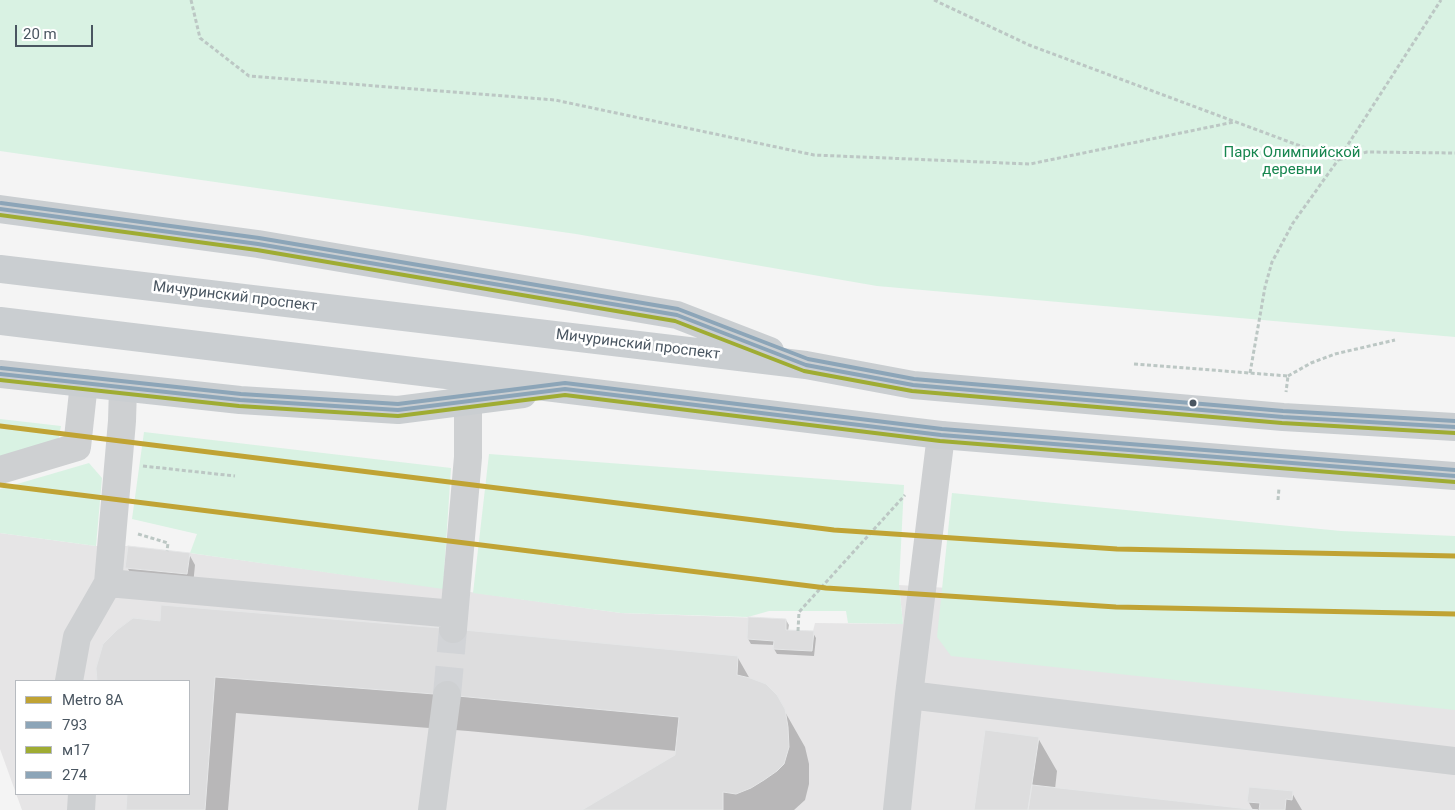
<!DOCTYPE html>
<html>
<head>
<meta charset="utf-8">
<style>
  body { margin:0 }
  #map { position:relative; width:1455px; height:810px; overflow:hidden; background:#f4f4f4; font-family:Roboto,sans-serif }
  canvas { display:block }
  .legend { position:absolute; left:15px; top:680px; width:175px; height:115px; box-sizing:border-box; background:#fff; border:1px solid #b7bbc0; margin:0; padding:6px 9px; list-style:none; font-size:15px; color:#4a5661 }
  .legend li { display:flex; align-items:center; gap:10px; height:25px }
  .legend b { width:25px; border:1px solid #b7bbc0 }
  .scale { position:absolute; left:15px; top:25px; width:78px; height:22px; box-sizing:border-box; border:2px solid #4a5661; border-top:0; padding-left:6px; font-size:15px; line-height:18px; white-space:nowrap; color:#4a5661; -webkit-text-stroke:4px #fff; paint-order:stroke }
</style>
</head>
<body>
<div id="map">
<canvas width="1455" height="810"></canvas>
<ul class="legend">
<li><b style="height:6px;background:#c0a334"></b>Metro 8А</li>
<li><b style="height:6px;background:#8ca5b8"></b>793</li>
<li><b style="height:6px;background:#9fac33"></b>м17</li>
<li><b style="height:6px;background:#8ca5b8"></b>274</li>
</ul>
<div class="scale">20 m</div>
</div>
<script>
const g = document.querySelector('canvas').getContext('2d');
g.lineJoin = 'round';
function fill(path, color) { g.fillStyle = color; g.fill(path, 'evenodd'); }
const shape = rows => new Path2D(rows.map(r => 'M' + r).join(''));
function strokePath(path, color, width, dash) { g.strokeStyle = color; g.lineWidth = width; g.lineCap = dash ? 'butt' : 'round'; g.setLineDash(dash || []); g.stroke(path); }
function drawText(font, color, halo, rows, align = 'center') {
  g.font = font + ' Roboto,sans-serif'; g.lineWidth = 5; g.setLineDash([]); g.textBaseline = 'middle'; g.strokeStyle = halo; g.fillStyle = color; for (const [text, x, y, turn = 0] of rows) {
    g.save(); g.translate(x, y); g.rotate((+turn || 0) * Math.PI / 180); g.textAlign = isNaN(turn) ? turn : align; if (halo) g.strokeText(text, 0, 0); g.fillText(text, 0, 0); g.restore();
  }
}
fill(shape([
  [0,533,96,546,128,546,190,553,621,613,786,619,786,630,813,631,815,623,903,624,899,585,1455,619,1455,810,22,810,0,749],
  [16,681,189,681,189,794,16,794]
]), '#e6e5e6');
fill(shape([
  [0,0,1455,0,1455,337,877,286,576,234,0,151],
  [0,419,61,426,58,442,0,458],
  [144,432,451,468,443,589,190,553,197,534,132,519],
  [489,454,904,485,899,585,903,624,848,623,846,611,769,611,748,617,621,613,473,593],
  [89,463,102,478,96,546,0,533,0,489],
  [952,493,1341,531,1455,536,1455,710,951,656,937,637]
]), '#d9f2e3');
fill(shape([
  [189,554,195,565,193,585,133,578,127,567],
  [786,620,789,625,788,631,813,633,816,638,814,656,777,654,774,649,775,645,751,644,748,639],
  [738,658,750,679,776,696,805,747,809,764,809,784,805,800,794,810,584,810,676,756,677,751,468,731,236,713,228,810,128,810,128,794,189,794,189,681,98,681,97,668],
  [1038,738,1057,771,1055,789,1246,810,976,810],
  [1292,793,1302,810,1253,810,1248,801]
]), '#0003');
const building = shape([
  [128,546,190,553,187,574,125,568,128,546],
  [161,605,453,629,738,656,737,675,750,678,766,684,777,695,785,709,788,727,789,747,784,764,777,771,764,780,751,788,736,794,723,792,723,810,582,810,675,755,679,717,447,695,215,677,205,810,126,810,127,794,189,794,189,681,97,681,96,668,103,644,117,630,133,618,160,621,161,605],
  [748,617,786,619,786,630,814,631,812,651,773,649,774,641,747,639,748,617],
  [985,730,1039,737,1028,810,974,810,985,730],
  [1032,785,1258,810,1028,810,1032,785],
  [1249,787,1293,791,1292,800,1286,799,1285,810,1259,810,1260,803,1247,802,1249,787]
]);
fill(building, '#ddddde');
strokePath(building, '#e5e6e7', 1);
strokePath(shape([
  [447,695,453,629]
]), '#d2d4d7', 28, [28, 14]);
strokePath(shape([
  [191,0,200,38,249,76,555,100,814,155,1030,164,1234,122],
  [934,0,1029,45,1338,160,1367,152,1455,153],
  [1134,364,1288,376,1286,392],
  [1250,373,1265,287,1272,262,1293,223,1338,160,1441,0],
  [1288,376,1311,363,1335,354,1395,340],
  [143,466,235,476],
  [1278,500,1279,488],
  [138,534,168,543,167,551],
  [798,631,799,612,905,495]
]), '#bcc7c4', 3, [4, 2.5]);
strokePath(shape([
  [123,388,122,421,108,583,454,614],
  [0,470,77,447,84,383],
  [453,629,468,457,468,401],
  [69,681,77,637,108,583],
  [909,695,941,435],
  [81,810,82,794],
  [432,810,447,695],
  [897,810,909,695,1455,761]
]), '#ced0d2', 28);
strokePath(shape([
  [0,209,258,244,677,315,770,351],
  [0,269,806,365,913,385,1283,417,1455,427],
  [0,321,941,435,1281,463,1455,476],
  [0,374,240,400,398,410,523,394]
]), '#caced1', 28);
strokePath(shape([
  [0,209,258,244,677,315,806,365,913,385,1283,417,1455,427],
  [0,374,240,400,398,410,565,389,941,435,1455,476]
]), '#8ca5b8', 4);
strokePath(shape([
  [0,215,257,250,675,321,804,371,912,391,1282,423,1455,433],
  [0,380,239,406,398,416,565,395,940,441,1455,482]
]), '#9fac33', 4);
strokePath(shape([
  [1,203,259,238,678,309,808,359,914,379,1283,411,1455,421],
  [1,368,241,394,398,404,565,383,942,429,1455,470]
]), '#8ca5b8', 4);
strokePath(shape([
  [0,426,834,530,1117,549,1455,556],
  [0,485,826,588,1116,607,1455,614]
]), '#c0a334', 5);
for (const [x, y, r, color] of [
  [1193,403,4.5,"#4a5661"]
]) { const dot = new Path2D(); dot.arc(x, y, r, 0, 2 * Math.PI); g.fillStyle = color; g.fill(dot); strokePath(dot, '#fff', 2); }
drawText('15px', '#17864f', '#fff', [
  ["Парк Олимпийской",1292,153],
  ["деревни",1292,170]
]);
drawText('15px', '#4a5661', '#fff', [
  ["Мичуринский проспект",235,297,7],
  ["Мичуринский проспект",638,345,7]
]);
</script>
</body>
</html>
